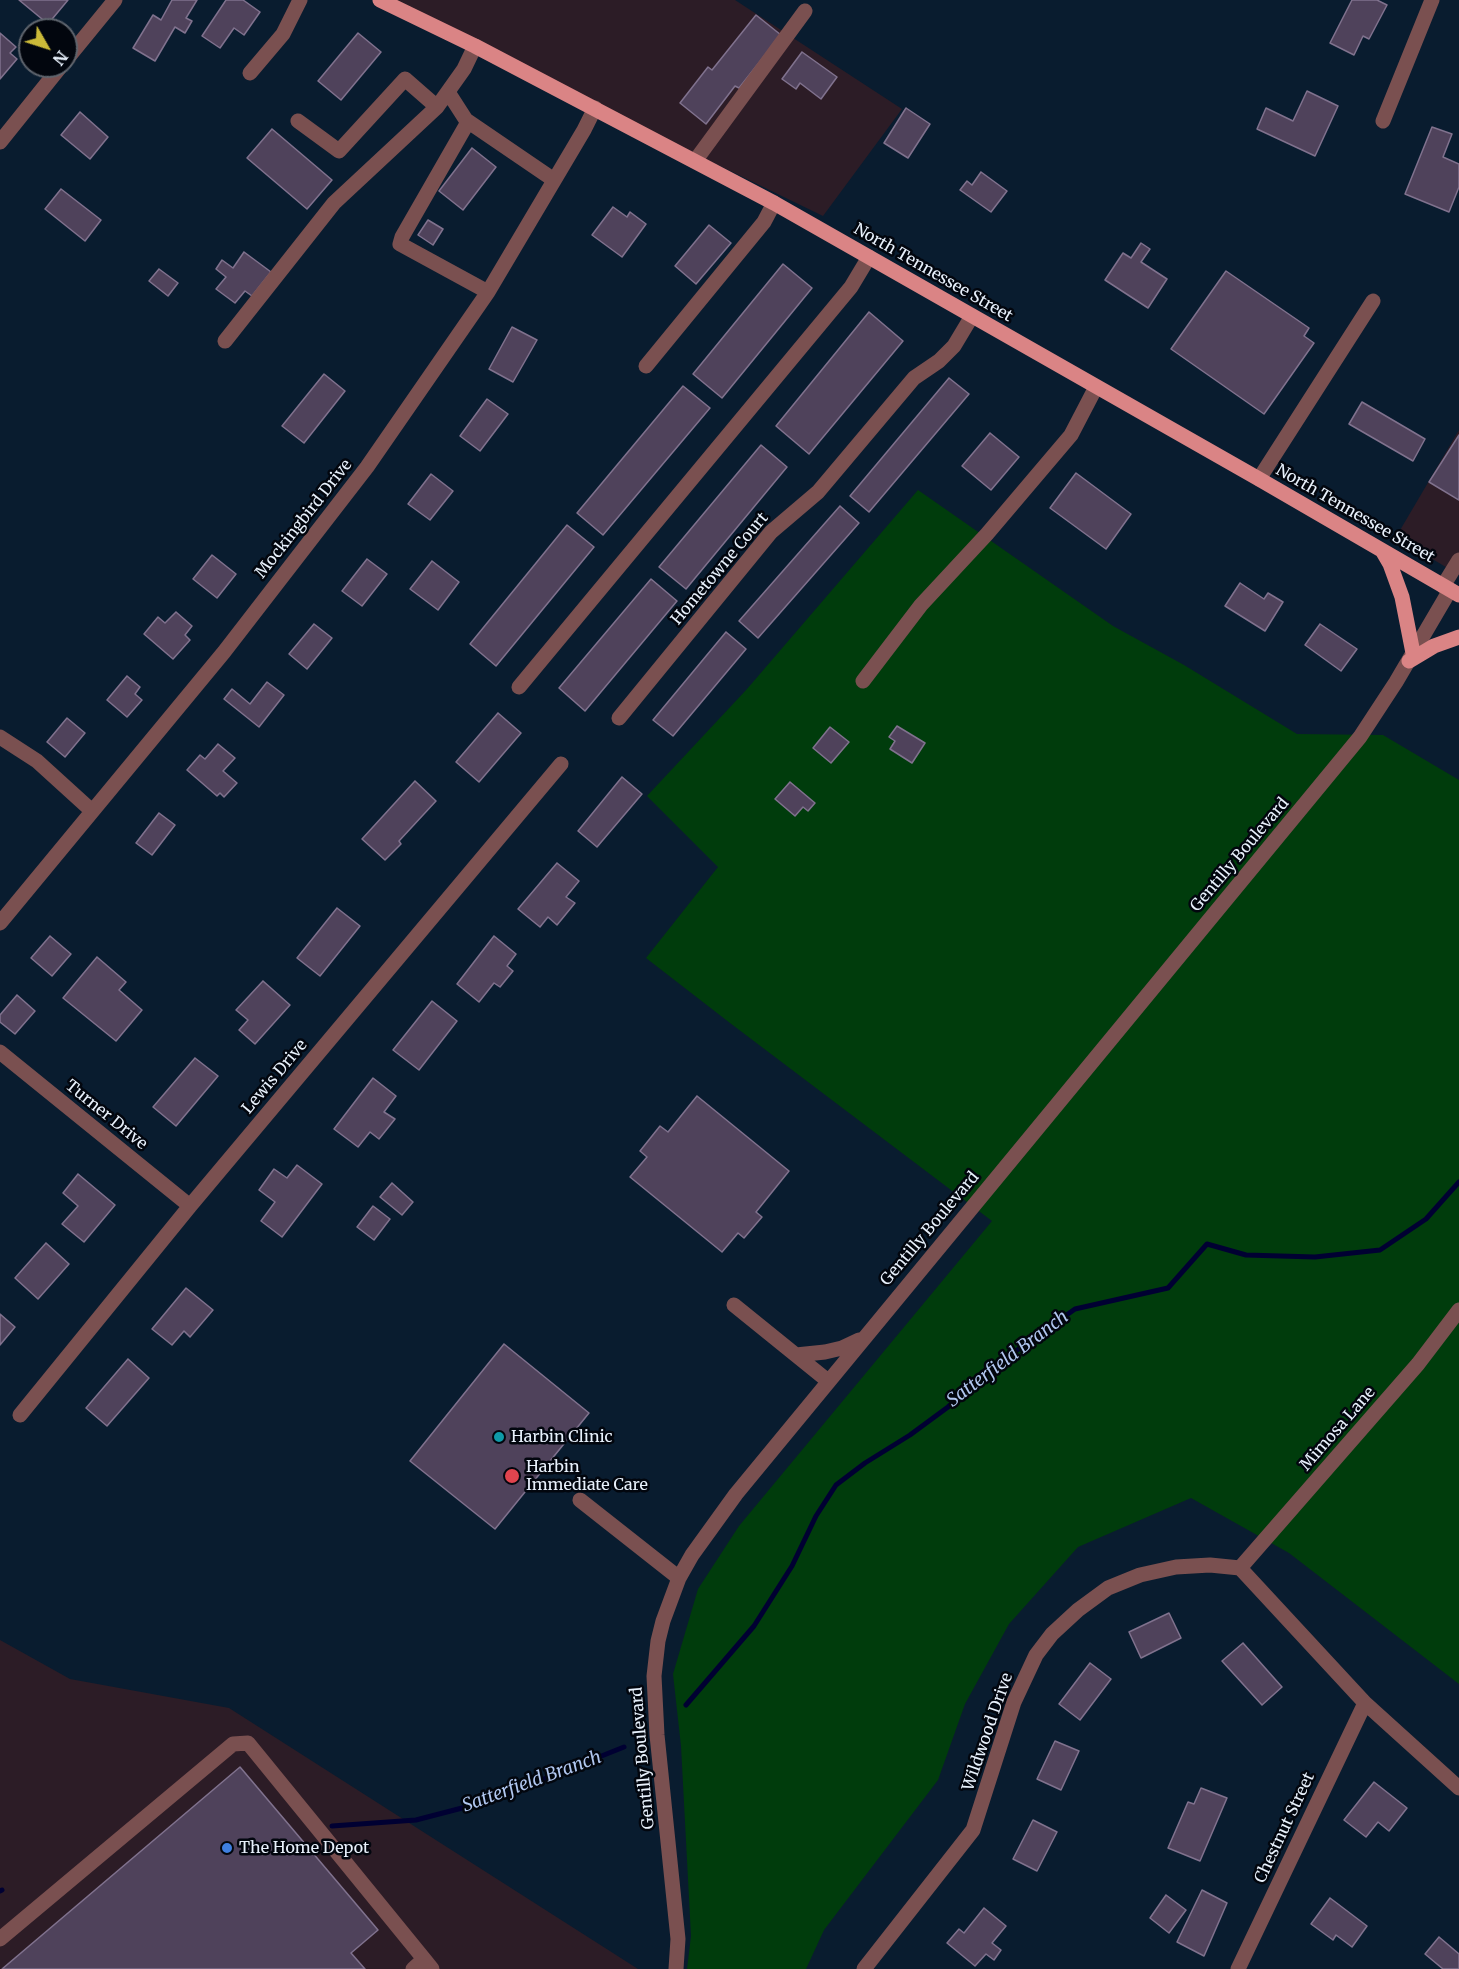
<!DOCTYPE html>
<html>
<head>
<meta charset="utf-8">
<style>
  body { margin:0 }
  #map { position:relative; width:1459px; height:1969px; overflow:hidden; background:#091c2f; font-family:Merriweather,serif }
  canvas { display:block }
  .north { position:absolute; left:18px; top:18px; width:60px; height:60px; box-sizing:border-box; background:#02060e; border:2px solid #5e646d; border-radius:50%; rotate:129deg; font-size:16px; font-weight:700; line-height:24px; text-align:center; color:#e8f1fc }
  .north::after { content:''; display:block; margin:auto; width:21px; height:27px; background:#cbba39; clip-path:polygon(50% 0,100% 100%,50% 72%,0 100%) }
</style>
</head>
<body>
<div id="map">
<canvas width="1459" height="1969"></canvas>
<div class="north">N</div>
</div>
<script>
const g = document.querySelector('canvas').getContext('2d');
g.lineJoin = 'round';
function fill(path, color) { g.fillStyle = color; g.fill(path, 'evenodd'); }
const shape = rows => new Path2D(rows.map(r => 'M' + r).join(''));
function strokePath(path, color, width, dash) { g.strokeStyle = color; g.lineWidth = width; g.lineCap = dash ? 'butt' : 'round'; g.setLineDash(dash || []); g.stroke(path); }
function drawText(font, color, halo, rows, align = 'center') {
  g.font = font + ' Merriweather,serif'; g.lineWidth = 5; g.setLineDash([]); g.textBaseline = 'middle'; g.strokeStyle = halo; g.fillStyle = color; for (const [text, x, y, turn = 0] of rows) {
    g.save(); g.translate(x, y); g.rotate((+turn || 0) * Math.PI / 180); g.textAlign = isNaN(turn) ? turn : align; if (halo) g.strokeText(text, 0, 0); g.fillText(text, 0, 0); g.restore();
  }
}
fill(shape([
  [378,0,735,0,902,109,823,216],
  [1459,430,1459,575,1396,537],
  [0,1640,70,1679,229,1708,638,1969,0,1969]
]), '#2c1c26');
fill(shape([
  [918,490,1113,626,1184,665,1297,734,1383,735,1459,780,1459,1311,1452,1320,1459,1323,1459,1684,1289,1553,1191,1498,1078,1547,1009,1624,965,1704,938,1780,824,1930,806,1969,687,1969,691,1936,681,1746,673,1674,698,1589,739,1526,992,1221,730,1023,646,958,718,867,647,796,747,689]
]), '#003c0c');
strokePath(shape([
  [686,1705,754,1626,792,1566,816,1516,836,1485,865,1463,910,1435,948,1407,996,1365,1075,1309,1168,1288,1207,1244,1246,1255,1315,1257,1380,1250,1426,1219,1459,1182],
  [332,1826,416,1820,489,1801,624,1747],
  [0,1891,2,1890]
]), '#000032', 5);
const building = shape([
  [19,0,68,0,48,24,19,0],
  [172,0,197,0,186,18,192,21,185,33,175,27,155,61,133,48,153,15,161,20,172,0],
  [226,0,243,0,260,12,244,35,234,28,220,48,202,36,226,0],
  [1352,0,1377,0,1387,5,1369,39,1363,36,1354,55,1330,43,1352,0],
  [756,15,781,35,739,88,735,86,706,124,680,103,708,67,712,70,756,15],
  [0,33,16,47,10,53,17,59,0,79,0,33],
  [358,33,381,52,341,100,318,81,358,33],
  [802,52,837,77,821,99,800,83,796,89,782,79,802,52],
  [1307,91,1338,106,1315,156,1257,129,1266,108,1293,121,1307,91],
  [906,108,930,124,908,158,884,143,906,108],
  [80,112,108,137,90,159,61,135,80,112],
  [1432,127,1452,134,1443,157,1459,164,1459,187,1449,212,1405,194,1432,127],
  [272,129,332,180,307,209,247,158,272,129],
  [472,148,496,167,463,210,439,191,472,148],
  [981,172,1007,191,991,212,960,190,967,181,972,185,981,172],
  [61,189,101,220,85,241,45,209,61,189],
  [613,207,627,217,630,212,646,224,622,257,592,235,613,207],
  [428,220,443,229,433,245,418,235,428,220],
  [709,225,731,243,696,284,675,266,709,225],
  [1141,243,1150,249,1141,262,1167,279,1148,308,1105,280,1123,253,1131,258,1141,243],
  [244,252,271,272,252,296,245,291,235,303,216,289,226,277,216,269,222,260,233,268,244,252],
  [783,264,812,288,722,398,693,374,783,264],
  [159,269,178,283,168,296,149,281,159,269],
  [1226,271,1309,328,1304,336,1314,343,1264,414,1171,349,1226,271],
  [869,312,903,341,809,454,776,426,869,312],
  [512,327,537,340,513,382,489,369,512,327],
  [324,374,345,391,304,443,282,426,324,374],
  [949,378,969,394,869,512,850,496,949,378],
  [683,386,710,408,603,535,577,513,683,386],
  [487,399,508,414,480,451,460,436,487,399],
  [1362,402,1425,439,1413,461,1349,424,1362,402],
  [990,433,1019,457,991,490,962,466,990,433],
  [1459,435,1459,500,1429,482,1459,435],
  [761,445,787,467,686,589,659,567,761,445],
  [1076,473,1131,514,1106,549,1050,508,1076,473],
  [431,474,453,491,430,520,408,504,431,474],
  [840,506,859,523,758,638,739,621,840,506],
  [567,525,594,547,496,666,470,644,567,525],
  [212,555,236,574,217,598,193,579,212,555],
  [367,559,387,574,362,606,342,591,367,559],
  [432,561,459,582,438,610,410,589,432,561],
  [651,579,677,601,585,711,559,688,651,579],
  [1240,583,1264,599,1268,593,1283,602,1265,631,1225,606,1240,583],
  [176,612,192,626,185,635,190,640,173,659,144,634,158,617,165,623,176,612],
  [314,624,332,638,307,669,289,654,314,624],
  [1320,624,1357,649,1341,671,1305,645,1320,624],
  [726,632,746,649,673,736,653,720,726,632],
  [127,676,140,687,135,694,142,700,127,717,107,700,127,676],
  [267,682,284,695,259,727,224,699,232,689,250,704,267,682],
  [498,713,521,733,479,782,456,762,498,713],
  [67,718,85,733,65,757,47,742,67,718],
  [897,726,925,743,912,763,890,749,895,741,889,737,897,726],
  [830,727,849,742,831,763,813,748,830,727],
  [218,744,235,758,223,771,237,783,224,797,220,793,217,796,187,770,200,755,205,759,218,744],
  [622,777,642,794,597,847,578,831,622,777],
  [415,781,436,801,399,841,401,844,385,860,362,839,415,781],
  [790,782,815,803,808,811,803,807,795,816,775,799,790,782],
  [159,813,175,825,152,855,136,843,159,813],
  [557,863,579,881,566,897,575,903,557,925,548,917,540,927,518,909,557,863],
  [337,908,360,926,320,976,297,958,337,908],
  [50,936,71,954,52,976,31,958,50,936],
  [494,936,516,954,507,966,513,971,500,987,494,983,479,1002,457,984,494,936],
  [97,957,126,982,119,990,142,1010,116,1041,63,998,97,957],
  [263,981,290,1005,255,1044,239,1030,248,1020,236,1010,263,981],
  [17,995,35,1011,15,1034,0,1022,0,1015,17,995],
  [432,1001,457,1021,419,1070,393,1050,432,1001],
  [195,1058,218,1076,176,1126,153,1107,195,1058],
  [373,1078,396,1096,384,1112,395,1119,379,1139,370,1132,358,1147,334,1129,373,1078],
  [697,1096,789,1171,756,1212,762,1217,744,1238,738,1233,722,1252,630,1177,647,1157,640,1151,660,1126,668,1132,697,1096],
  [297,1165,322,1184,282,1237,261,1221,275,1202,259,1190,274,1169,287,1178,297,1165],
  [78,1174,115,1205,84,1242,62,1224,78,1206,63,1193,78,1174],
  [392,1183,413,1202,402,1215,380,1197,392,1183],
  [373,1206,390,1219,374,1240,357,1227,373,1206],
  [46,1243,69,1264,38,1299,15,1278,46,1243],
  [186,1288,213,1310,190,1337,184,1331,172,1345,152,1329,186,1288],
  [0,1314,15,1327,0,1345,0,1314],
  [504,1344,589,1413,495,1529,410,1461,504,1344],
  [128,1359,149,1378,107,1426,86,1408,128,1359],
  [1169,1613,1181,1638,1141,1658,1129,1632,1169,1613],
  [1243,1643,1282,1687,1262,1705,1222,1661,1243,1643],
  [1090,1663,1111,1679,1080,1720,1059,1704,1090,1663],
  [1055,1741,1079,1751,1061,1790,1037,1779,1055,1741],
  [240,1767,378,1930,351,1953,365,1969,2,1969,240,1767],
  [1374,1782,1407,1808,1389,1831,1378,1822,1366,1837,1344,1820,1374,1782],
  [1201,1788,1227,1798,1200,1861,1168,1848,1188,1802,1194,1804,1201,1788],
  [1033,1820,1057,1832,1037,1871,1013,1859,1033,1820],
  [1202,1890,1227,1903,1204,1956,1177,1942,1202,1890],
  [1166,1895,1186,1910,1169,1933,1150,1918,1166,1895],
  [1330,1898,1367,1926,1352,1947,1336,1935,1333,1940,1311,1924,1330,1898],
  [984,1908,1006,1926,992,1943,1001,1950,994,1960,986,1954,975,1966,947,1943,959,1929,964,1933,984,1908],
  [1439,1937,1459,1954,1459,1969,1443,1969,1425,1954,1439,1937]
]);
fill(building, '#4f425b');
strokePath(building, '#80728e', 1.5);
strokePath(shape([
  [66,60,115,0],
  [250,73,283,34,300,0],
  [448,92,466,120,554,180],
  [298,121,339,151,405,79,437,107],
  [1383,121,1432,0],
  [468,122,402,237,400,244,488,292],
  [0,142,61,66],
  [695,161,805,11],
  [225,341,334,203,437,107,464,69,475,46],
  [646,366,764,222,774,203],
  [1259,479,1373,301],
  [1443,586,1459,560],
  [863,681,921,605,987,534,1071,435,1096,387],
  [519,687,851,287,869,257],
  [619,718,771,532,818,492,914,378,939,361,954,346,972,316],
  [0,737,37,761,92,811],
  [0,923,224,652,367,467,488,292,584,130,595,108],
  [0,1052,190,1206],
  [734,1305,828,1381],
  [796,1355,825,1352,842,1348,859,1340],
  [20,1415,190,1206,561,764],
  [580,1500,679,1578],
  [1240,1568,1418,1364,1459,1310],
  [0,1939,233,1744,248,1743,424,1959],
  [413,1969,424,1959,432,1969],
  [676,1969,678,1939,657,1735,654,1676,658,1641,663,1621,679,1578,692,1555,736,1494,1360,737,1396,682,1450,590],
  [864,1969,973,1830,1014,1702,1036,1655,1052,1634,1078,1610,1108,1588,1140,1575,1176,1567,1210,1565,1240,1568,1365,1703,1459,1788],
  [1238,1969,1365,1703]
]), '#7a5050', 15);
strokePath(shape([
  [380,0,475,46,774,203,1259,479,1459,595],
  [1383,552,1390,564,1402,597,1413,653],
  [1409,661,1434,646,1459,637]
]), '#da8485', 15);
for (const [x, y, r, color] of [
  [499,1437,6,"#0f9aa8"],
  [512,1476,8,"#e0444e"],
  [227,1848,6,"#3f7fe0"]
]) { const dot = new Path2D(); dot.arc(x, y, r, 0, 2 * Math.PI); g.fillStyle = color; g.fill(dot); strokePath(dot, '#02060e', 2); }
drawText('16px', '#e8f1fc', '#02060e', [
  ["North Tennessee Street",933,273,30],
  ["North Tennessee Street",1355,514,30],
  ["Mockingbird Drive",304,519,-52],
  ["Hometowne Court",720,569,-50],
  ["Gentilly Boulevard",1240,855,-50],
  ["Lewis Drive",275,1077,-50],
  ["Turner Drive",106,1115,39],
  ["Gentilly Boulevard",930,1229,-50],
  ["Mimosa Lane",1338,1429,-49],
  ["Wildwood Drive",988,1732,-71],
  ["Gentilly Boulevard",643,1758,-95],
  ["Chestnut Street",1285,1828,-65]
]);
drawText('16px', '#e8f1fc', '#02060e', [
  ["Harbin Clinic",511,1437],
  ["Harbin",526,1467],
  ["Immediate Care",526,1485],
  ["The Home Depot",239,1848]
], 'left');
drawText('italic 18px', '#b1c7f0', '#02060e', [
  ["Satterfield Branch",1008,1359,-37],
  ["Satterfield Branch",532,1782,-20]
]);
</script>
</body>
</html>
